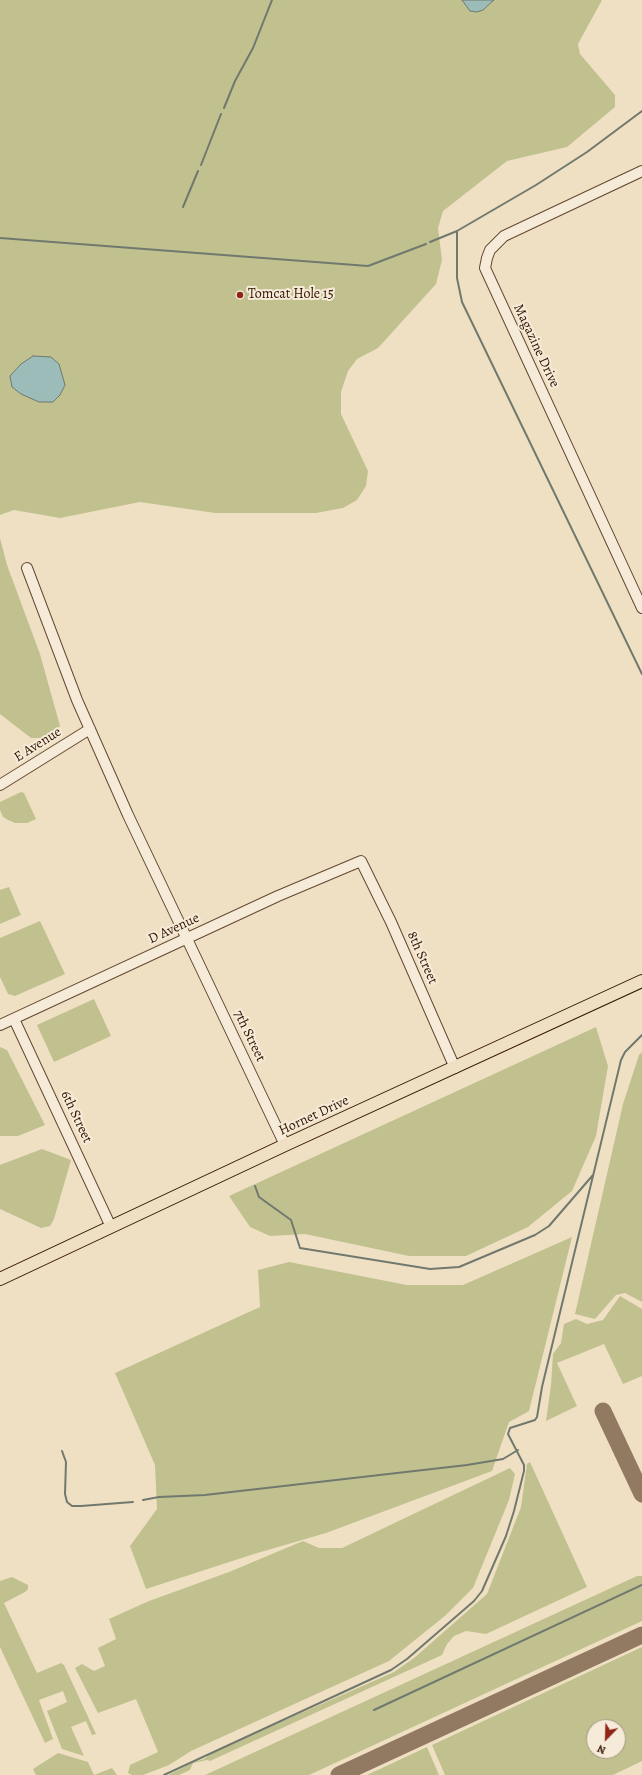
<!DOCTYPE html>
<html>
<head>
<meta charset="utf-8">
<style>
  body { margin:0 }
  #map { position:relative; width:642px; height:1775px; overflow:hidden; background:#f0e0c3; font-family:Alegreya,serif }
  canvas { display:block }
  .north { position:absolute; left:586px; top:1719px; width:40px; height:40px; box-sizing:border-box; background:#f5ebd8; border:1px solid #a79582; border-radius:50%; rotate:203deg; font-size:11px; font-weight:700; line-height:16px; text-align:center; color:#331500 }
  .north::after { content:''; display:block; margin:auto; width:14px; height:18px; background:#8f2418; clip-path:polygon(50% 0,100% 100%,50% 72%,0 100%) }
</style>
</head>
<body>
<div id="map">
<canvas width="642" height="1775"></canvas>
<div class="north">N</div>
</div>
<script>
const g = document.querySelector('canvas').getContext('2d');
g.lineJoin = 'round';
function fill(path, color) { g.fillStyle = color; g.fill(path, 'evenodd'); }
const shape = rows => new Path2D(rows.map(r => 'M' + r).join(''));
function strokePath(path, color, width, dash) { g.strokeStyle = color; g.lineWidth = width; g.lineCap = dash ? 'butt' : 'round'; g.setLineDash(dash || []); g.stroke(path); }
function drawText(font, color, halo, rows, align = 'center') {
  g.font = font + ' Alegreya,serif'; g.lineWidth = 4; g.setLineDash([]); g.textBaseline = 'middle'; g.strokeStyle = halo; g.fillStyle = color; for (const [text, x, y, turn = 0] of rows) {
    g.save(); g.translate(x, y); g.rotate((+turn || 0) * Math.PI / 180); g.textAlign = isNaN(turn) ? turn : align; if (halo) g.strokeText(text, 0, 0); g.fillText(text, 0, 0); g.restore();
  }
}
fill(shape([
  [0,0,602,0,578,44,580,54,615,95,615,107,567,147,507,161,443,211,438,228,442,260,436,284,378,348,357,359,348,371,341,392,341,414,368,471,366,486,357,500,343,508,316,513,215,513,140,502,60,518,14,510,0,515],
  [0,538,7,565,40,654,60,726,52,738,31,738,0,714],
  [21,792,24,793,36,819,27,823,15,823,8,820,3,817,0,810,0,802],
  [9,887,21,915,0,924,0,890],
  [40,921,65,974,15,996,8,994,0,977,0,938],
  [94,999,111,1036,54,1062,37,1025],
  [596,1027,608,1066,596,1136,572,1191,528,1227,466,1256,409,1256,305,1234,270,1236,250,1227,229,1196],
  [0,1047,7,1050,45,1125,18,1136,0,1136],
  [642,1052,642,1302,625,1293,616,1295,595,1319,575,1314,623,1104,639,1055],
  [42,1149,71,1160,54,1219,50,1226,41,1228,0,1209,0,1165],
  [572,1237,529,1411,509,1422,492,1471,326,1533,254,1554,146,1589,130,1546,157,1509,155,1465,115,1373,260,1307,258,1270,289,1262,407,1285,463,1285],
  [620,1296,642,1309,642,1376,623,1384,604,1344,557,1363,577,1406,546,1421,551,1385,553,1354,561,1343,564,1324,576,1319,587,1324,603,1320],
  [530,1462,587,1587,486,1634,466,1631,454,1636,447,1644,442,1655,210,1761,207,1760,193,1763,190,1770,179,1775,168,1775,194,1762,204,1759,213,1752,394,1672,414,1658,487,1594,521,1507,527,1464],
  [510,1468,515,1474,509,1500,473,1588,446,1615,389,1661,191,1751,169,1765,143,1775,132,1775,128,1773,130,1765,158,1752,136,1699,98,1713,75,1668,82,1664,94,1671,105,1666,98,1648,116,1639,109,1619,149,1601,229,1572,303,1541,319,1548,342,1548],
  [637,1576,642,1576,642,1621,309,1775,205,1775],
  [12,1577,28,1585,28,1589,25,1592,4,1603,37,1673,61,1663,64,1665,96,1734,92,1735,86,1721,71,1727,84,1756,62,1749,47,1711,67,1702,63,1691,39,1700,53,1739,45,1743,0,1647,0,1581],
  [642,1647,642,1761,613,1775,445,1775,432,1745],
  [594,1727,618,1727,618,1751,594,1751],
  [427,1747,439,1775,367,1775],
  [58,1753,88,1762,94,1775,112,1768,117,1775,36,1775,33,1769]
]), '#c0c18f');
const water = shape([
  [462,0,494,0,483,10,477,12,470,11,462,0],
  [33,356,51,357,59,364,65,385,60,395,53,402,39,402,21,394,12,387,10,376,21,364,33,356]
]);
fill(water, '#9bbcb8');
strokePath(water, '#71796e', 1);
strokePath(shape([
  [224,108,235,81,253,48,272,0],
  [201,165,221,114],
  [183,207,198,171],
  [457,231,457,278,462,302,642,674],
  [0,238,368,266,426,244],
  [430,242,457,231,536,185,587,152,642,111],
  [255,1186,259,1197,291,1220,300,1248,430,1269,459,1267,535,1235,549,1226,593,1175],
  [62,1451,66,1462,65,1494,67,1502,72,1506,81,1506,133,1502],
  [143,1500,159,1497,205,1495,467,1465,503,1459,518,1450],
  [374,1710,642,1585],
  [164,1775,391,1670,407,1659,474,1601,482,1591,506,1536,514,1511,524,1471,524,1465,508,1434,510,1428,535,1420,537,1417,542,1387,621,1060,625,1052,642,1035]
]), '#71796e', 2);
strokePath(shape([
  [603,1411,642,1494],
  [339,1775,642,1635]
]), '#927a62', 17);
const minor = shape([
  [642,171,504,236,490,250,487,258,485,268,642,608],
  [27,568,77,700,128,815,285,1145],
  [0,785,90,729],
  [14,1019,111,1227],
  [0,1025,278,896,361,861,391,922,455,1068]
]);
const major = shape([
  [0,1279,285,1145,642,981]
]);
strokePath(minor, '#624831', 12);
strokePath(major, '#331500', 14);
strokePath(minor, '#f5ebd8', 10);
strokePath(major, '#f0e0c3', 12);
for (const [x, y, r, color] of [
  [240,295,4,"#8f2418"]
]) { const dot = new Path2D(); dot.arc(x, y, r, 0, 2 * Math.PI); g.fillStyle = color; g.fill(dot); strokePath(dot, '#f5ebd8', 1.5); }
drawText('14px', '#331500', '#f5ebd8', [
  ["Tomcat Hole 15",248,295]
], 'left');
drawText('14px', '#331500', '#f5ebd8', [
  ["Magazine Drive",536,346,65],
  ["E Avenue",38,745,-32],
  ["D Avenue",174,929,-25],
  ["8th Street",422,958,66],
  ["7th Street",249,1036,64],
  ["Hornet Drive",314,1116,-25],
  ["6th Street",76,1117,65]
]);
</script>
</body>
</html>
